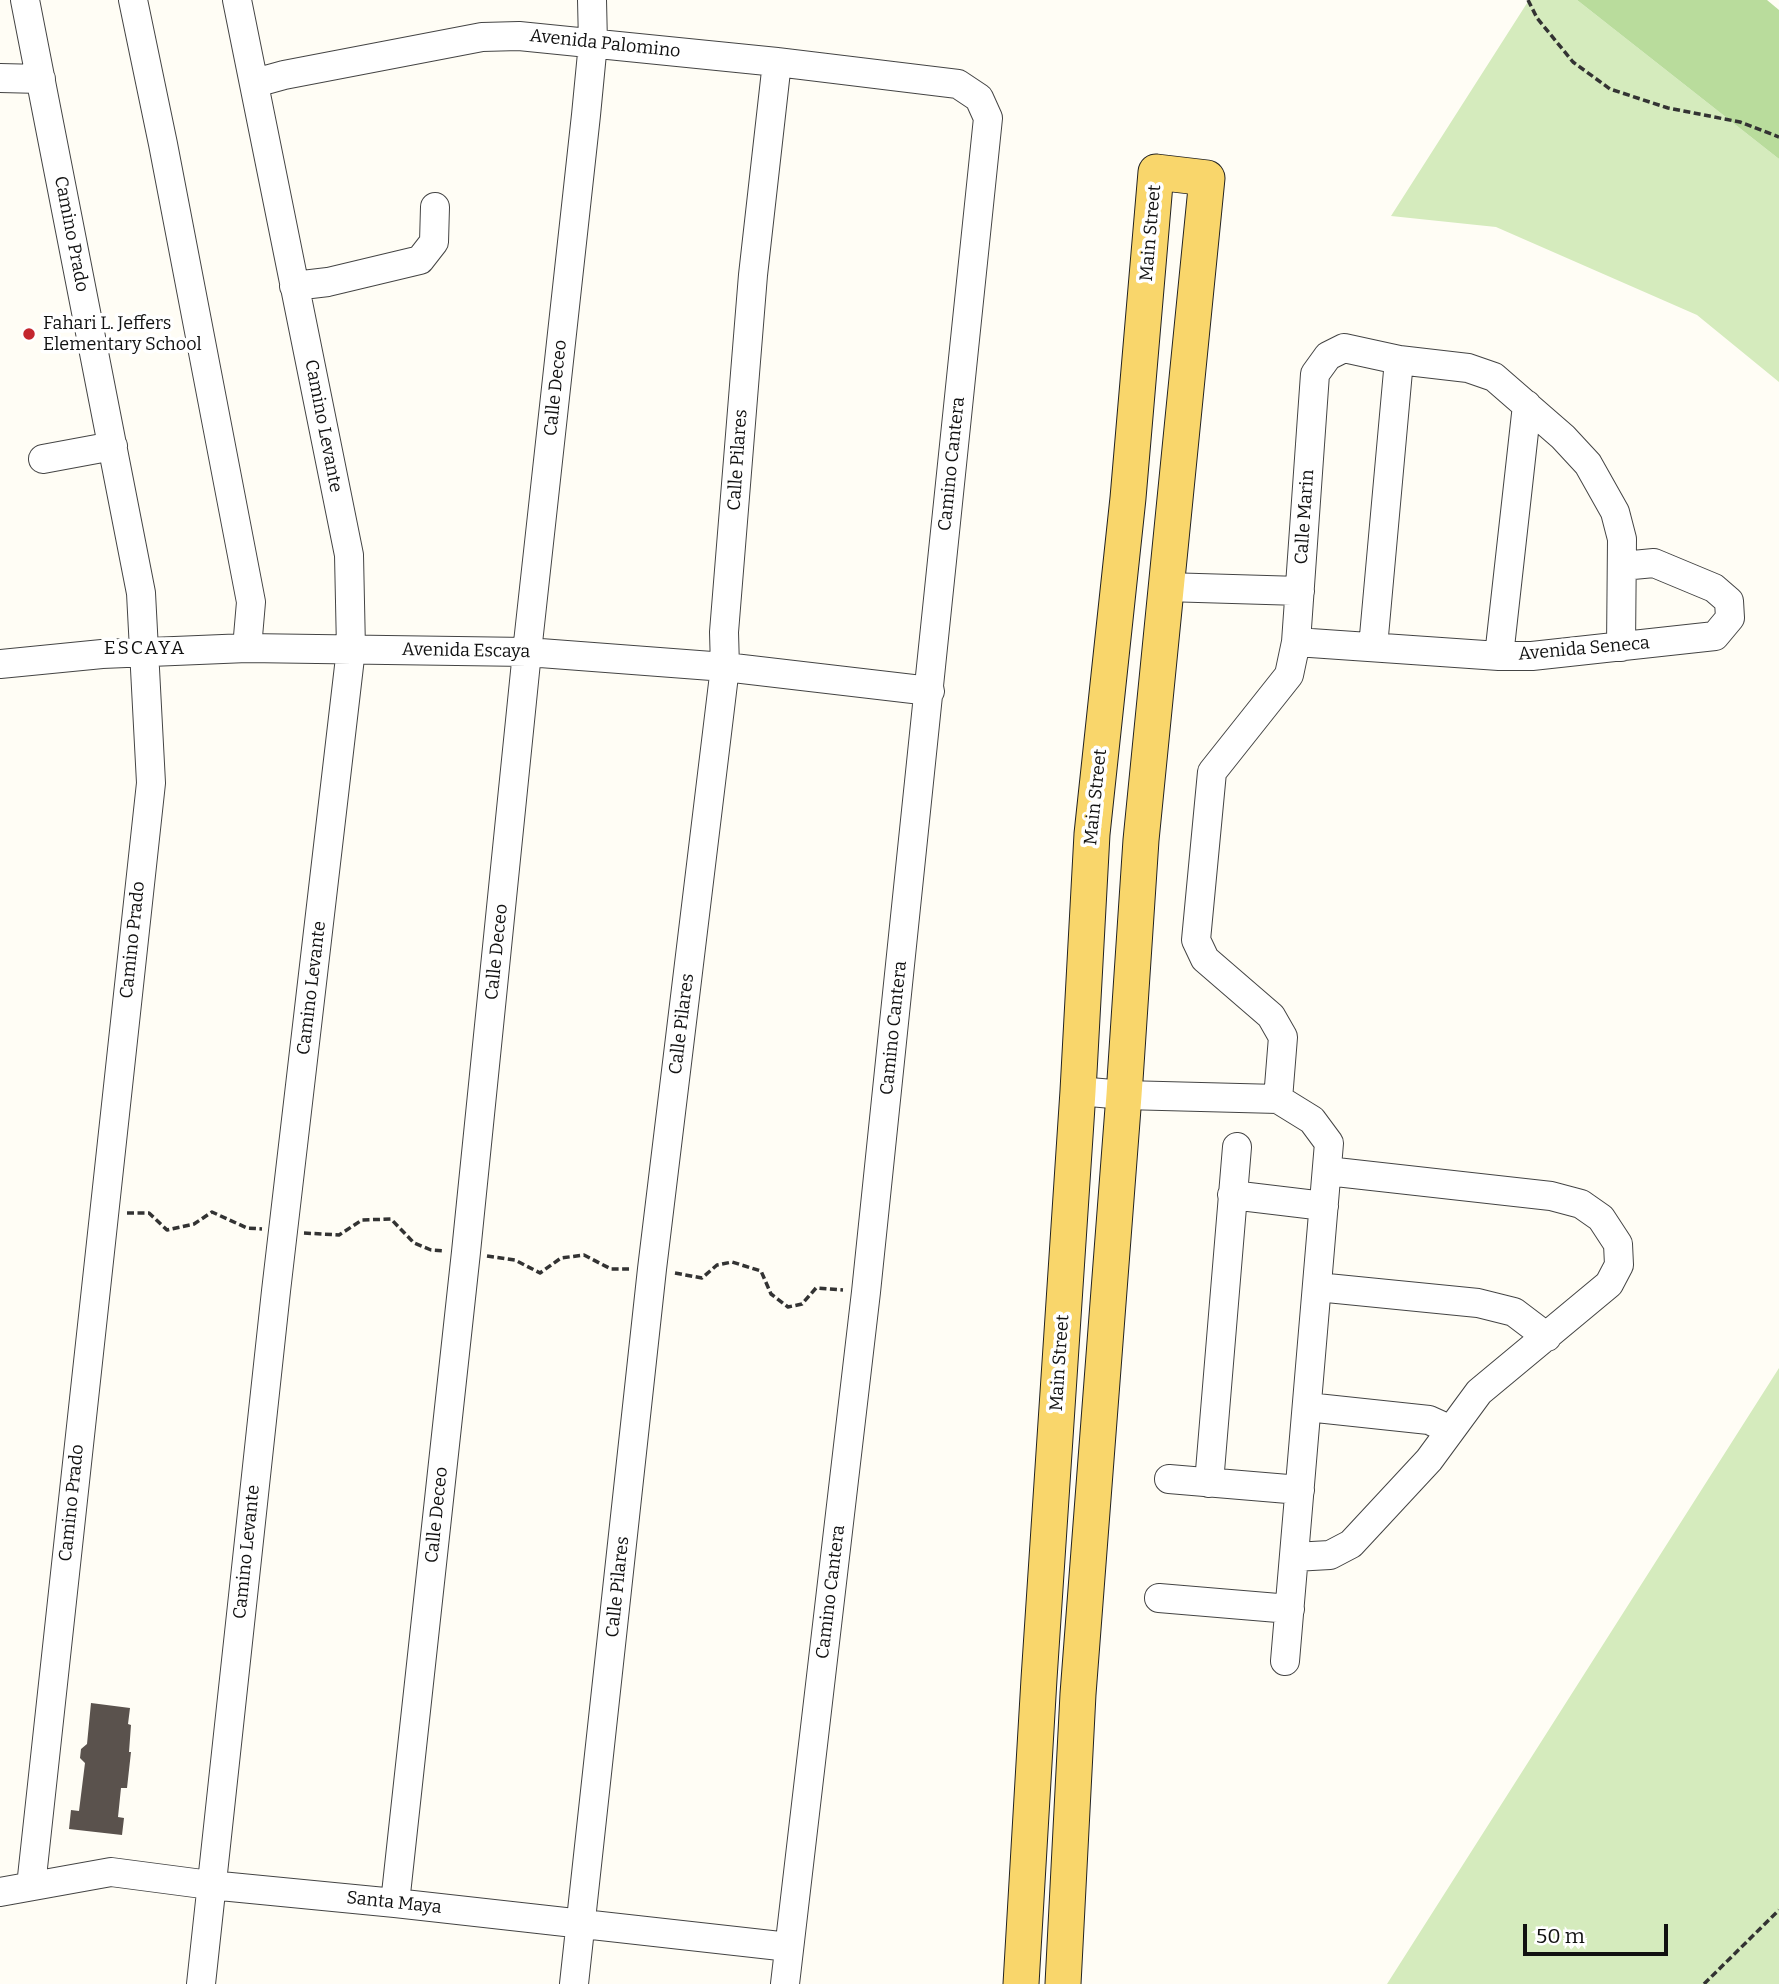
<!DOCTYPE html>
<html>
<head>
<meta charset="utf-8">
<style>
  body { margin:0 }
  #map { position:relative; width:1779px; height:1984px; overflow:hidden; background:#fffdf5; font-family:Bitter,serif }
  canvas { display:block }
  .scale { position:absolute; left:1523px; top:1924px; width:145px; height:32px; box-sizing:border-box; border:4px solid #111; border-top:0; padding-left:9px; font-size:21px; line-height:24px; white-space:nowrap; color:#111; -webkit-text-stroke:5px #fff; paint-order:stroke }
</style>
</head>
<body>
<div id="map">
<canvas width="1779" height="1984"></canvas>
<div class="scale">50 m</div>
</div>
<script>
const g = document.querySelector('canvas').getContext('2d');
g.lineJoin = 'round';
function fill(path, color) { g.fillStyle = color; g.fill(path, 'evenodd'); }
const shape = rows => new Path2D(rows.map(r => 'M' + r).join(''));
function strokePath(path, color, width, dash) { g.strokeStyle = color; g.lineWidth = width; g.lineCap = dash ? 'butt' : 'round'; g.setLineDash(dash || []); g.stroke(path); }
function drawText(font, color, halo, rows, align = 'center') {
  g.font = font + ' Bitter,serif'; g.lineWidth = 7; g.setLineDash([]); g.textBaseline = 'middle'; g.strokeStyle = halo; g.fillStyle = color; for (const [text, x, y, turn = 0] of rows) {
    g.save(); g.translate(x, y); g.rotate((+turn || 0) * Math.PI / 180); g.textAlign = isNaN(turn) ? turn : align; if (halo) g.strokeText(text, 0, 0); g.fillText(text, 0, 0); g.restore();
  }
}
fill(shape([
  [1529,0,1577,0,1779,159,1779,382,1697,315,1496,227,1391,216],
  [1779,1368,1779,1984,1387,1984]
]), '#d5ebbd');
fill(shape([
  [1577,0,1767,0,1779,10,1779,159]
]), '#b9dc9c');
fill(shape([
  [91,1703,130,1708,128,1724,131,1725,129,1752,131,1752,127,1788,121,1788,118,1817,124,1818,122,1835,69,1829,71,1810,79,1811,85,1763,80,1758,81,1749,87,1744]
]), '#5a524d');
const minor = shape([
  [25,0,141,593,151,783,31,1886],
  [133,0,163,144,251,602,247,648],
  [0,78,41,79],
  [255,83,284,75,482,37,519,36,777,62,958,84,979,98,988,118,866,1292,785,1984],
  [294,286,328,282,420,260,434,242,435,207],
  [43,459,113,446],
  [1165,587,1300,591],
  [1296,642,1499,656,1532,656,1715,636,1730,618,1729,601,1714,588,1654,563,1622,566],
  [1373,647,1399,360],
  [1499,656,1527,405],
  [0,664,102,654,247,648,527,652,725,667,930,691],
  [1078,1091,1124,1095,1278,1099,1312,1120,1329,1143,1285,1661],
  [1278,1099,1283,1037,1271,1016,1205,959,1196,940,1212,772,1289,675,1296,642,1315,374,1328,356,1344,348,1399,360,1468,368,1494,377,1563,437,1588,464,1615,512,1622,539,1621,647],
  [1232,1195,1324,1206],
  [1317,1287,1478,1303,1514,1312,1547,1337],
  [1307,1407,1429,1420,1451,1430],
  [1169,1479,1300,1490],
  [1209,1483,1237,1147],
  [1294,1557,1330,1555,1351,1544,1429,1460,1479,1392,1609,1284,1619,1265,1618,1244,1601,1218,1581,1204,1551,1196,1327,1171],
  [1159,1598,1290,1609],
  [0,1892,111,1872,210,1885,395,1903,789,1947],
  [395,1903,466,1252,527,652,586,115,593,43,592,0],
  [201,1984,276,1291,351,649,349,555,237,0],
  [574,1984,652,1269,725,667,724,632,753,275,777,62]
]);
const major = shape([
  [1021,1984,1039,1679,1078,1091,1092,834,1128,498,1156,172,1207,178,1141,840,1124,1095,1078,1694,1063,1984]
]);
strokePath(minor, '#444', 30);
strokePath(major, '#222', 37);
strokePath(shape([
  [1528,0,1537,18,1573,62,1610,89,1668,108,1740,122,1779,137],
  [127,1213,149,1213,167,1230,194,1224,212,1212,247,1228,262,1229],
  [304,1233,339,1235,362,1220,391,1219,414,1243,431,1250,445,1251],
  [487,1256,515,1260,540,1273,561,1258,584,1255,611,1269,629,1269],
  [675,1273,702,1278,717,1265,732,1262,761,1271,771,1294,788,1307,802,1304,816,1288,843,1290],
  [1704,1984,1779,1910]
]), '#333', 3.5, [7, 3.5]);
strokePath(minor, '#fff', 28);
strokePath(major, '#f9d66b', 35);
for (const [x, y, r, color] of [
  [29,334,7,"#c4262e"]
]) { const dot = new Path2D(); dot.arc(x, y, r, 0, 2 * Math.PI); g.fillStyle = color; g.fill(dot); strokePath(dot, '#fff', 2.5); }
drawText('18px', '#111', '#fff', [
  ["Avenida Palomino",605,44,6],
  ["Main Street",1151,233,-85],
  ["Camino Prado",71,234,79],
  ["Calle Deceo",556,388,-84],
  ["Camino Levante",323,426,79],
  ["Calle Pilares",738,460,-86],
  ["Camino Cantera",952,464,-84],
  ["Calle Marin",1305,517,-86],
  ["Avenida Seneca",1584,649,-5],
  ["Avenida Escaya",466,651,1],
  ["Main Street",1096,797,-84],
  ["Camino Prado",133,940,-84],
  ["Calle Deceo",497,952,-84],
  ["Camino Levante",312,988,-83],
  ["Calle Pilares",682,1024,-83],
  ["Camino Cantera",894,1028,-84],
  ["Main Street",1060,1363,-86],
  ["Camino Prado",72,1503,-84],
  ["Calle Deceo",437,1515,-84],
  ["Camino Levante",247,1552,-84],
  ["Calle Pilares",618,1587,-84],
  ["Camino Cantera",831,1592,-83],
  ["Santa Maya",394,1903,6]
]);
drawText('18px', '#111', '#fff', [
  ["Fahari L. Jeffers",43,324],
  ["Elementary School",43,345]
], 'left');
g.letterSpacing = '2px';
drawText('19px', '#111', '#fff', [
  ["ESCAYA",145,649]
]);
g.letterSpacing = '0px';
</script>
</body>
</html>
